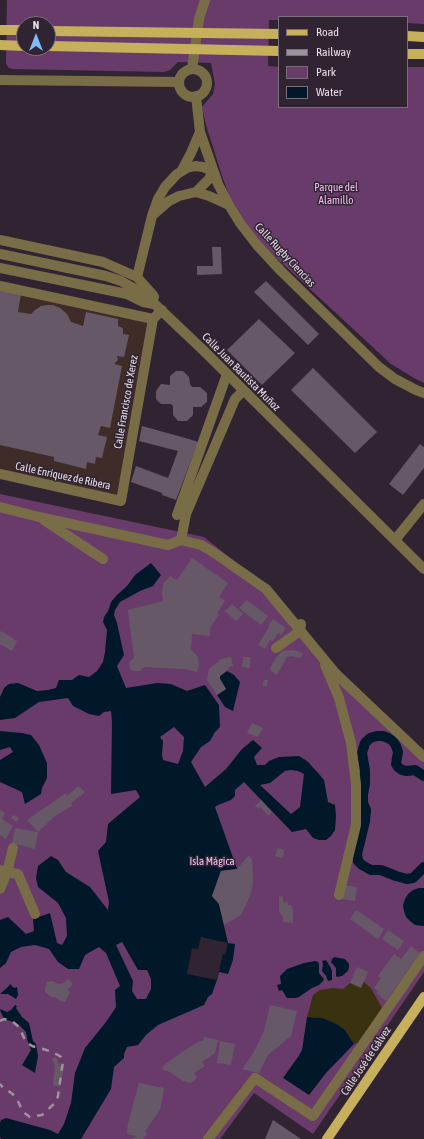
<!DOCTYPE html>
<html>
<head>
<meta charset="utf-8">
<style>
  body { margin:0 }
  #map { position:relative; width:424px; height:1139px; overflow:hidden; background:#312432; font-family:"Asap Condensed",sans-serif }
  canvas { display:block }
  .legend { position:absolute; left:278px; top:16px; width:130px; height:92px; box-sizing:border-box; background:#312432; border:1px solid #7a6e7a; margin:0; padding:5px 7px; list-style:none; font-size:12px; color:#e7dee7 }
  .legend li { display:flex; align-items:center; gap:8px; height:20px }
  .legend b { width:20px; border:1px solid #7a6e7a }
  .north { position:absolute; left:16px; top:16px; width:40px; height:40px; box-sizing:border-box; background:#312432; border:1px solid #7a6e7a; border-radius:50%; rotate:0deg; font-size:11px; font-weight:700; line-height:16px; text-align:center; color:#e7dee7 }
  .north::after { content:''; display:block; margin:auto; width:14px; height:18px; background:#7cbef9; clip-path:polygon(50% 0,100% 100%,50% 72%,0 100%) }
</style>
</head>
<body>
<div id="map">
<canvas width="424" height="1139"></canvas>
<ul class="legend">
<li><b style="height:5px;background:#c7b05b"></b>Road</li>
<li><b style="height:5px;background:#9d939e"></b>Railway</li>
<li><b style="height:11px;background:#693b6b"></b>Park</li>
<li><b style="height:11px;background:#00182a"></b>Water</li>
</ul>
<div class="north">N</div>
</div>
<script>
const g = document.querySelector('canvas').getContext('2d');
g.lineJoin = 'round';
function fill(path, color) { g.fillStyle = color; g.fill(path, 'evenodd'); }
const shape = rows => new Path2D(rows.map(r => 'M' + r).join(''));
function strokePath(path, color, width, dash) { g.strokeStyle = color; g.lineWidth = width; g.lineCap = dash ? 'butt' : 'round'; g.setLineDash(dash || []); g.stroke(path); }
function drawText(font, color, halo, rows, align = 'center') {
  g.font = font + ' "Asap Condensed",sans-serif'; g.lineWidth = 3; g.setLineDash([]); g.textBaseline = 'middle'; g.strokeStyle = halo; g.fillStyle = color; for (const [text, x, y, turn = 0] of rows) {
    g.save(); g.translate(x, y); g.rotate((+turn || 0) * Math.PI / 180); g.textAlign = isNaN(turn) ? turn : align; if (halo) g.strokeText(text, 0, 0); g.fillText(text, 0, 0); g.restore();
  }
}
fill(shape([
  [0,286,150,318,121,501,0,474]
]), '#3f2b28');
fill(shape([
  [7,0,424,0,424,24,407,23,407,17,279,17,279,20,269,20,268,66,279,67,279,107,407,107,407,67,424,67,424,383,414,378,391,364,284,265,262,244,243,219,230,197,223,179,206,125,202,107,213,94,215,84,211,63,178,62,170,70,164,72,13,69,9,68,6,64],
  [24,24,48,24,48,48,24,48],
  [0,494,204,537,239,565,270,586,301,623,326,657,424,752,424,972,313,1134,254,1093,220,1139,0,1139]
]), '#693b6b');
fill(shape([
  [364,982,371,988,382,1008,358,1043,354,1044,345,1030,338,1025,314,1017,307,1017,313,995,320,990,332,988,343,989,350,983]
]), '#393110');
fill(shape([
  [151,563,161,575,153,586,140,591,120,602,115,610,114,615,117,623,124,655,117,666,126,688,157,683,171,684,187,691,205,685,219,705,220,727,215,732,210,741,201,747,191,762,205,787,226,769,242,749,253,740,262,748,254,757,257,765,265,765,269,761,279,757,299,756,307,761,319,774,324,780,328,802,335,805,336,816,335,830,331,836,326,840,319,840,313,838,306,829,292,832,244,782,235,790,235,796,231,800,218,805,215,807,237,869,221,871,212,896,219,904,228,943,235,944,233,960,228,974,219,972,217,980,212,994,208,997,204,1005,158,1025,146,1035,138,1045,127,1047,124,1054,124,1058,114,1067,111,1089,81,1139,1,1139,0,1137,0,1123,1,1120,6,1118,50,1130,58,1134,64,1124,71,1103,75,1073,85,1048,106,1022,116,1007,115,990,120,986,106,953,99,947,85,955,79,969,68,969,58,962,49,949,35,945,21,947,11,952,6,963,0,968,0,920,8,917,26,934,34,931,33,919,50,913,57,943,62,945,67,936,66,918,58,903,38,887,36,878,38,866,51,856,58,860,66,872,90,887,108,910,109,902,98,851,106,842,108,824,140,797,136,790,111,794,112,722,111,711,104,712,99,716,89,714,73,706,68,698,39,702,15,718,0,720,0,697,4,688,9,684,18,683,37,691,48,690,56,688,59,680,72,680,79,675,89,677,97,671,103,662,105,652,107,630,103,622,104,617,108,611,111,602,117,595,127,586,135,575],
  [174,727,184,737,183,751,178,764,163,760,162,754,163,741,160,737],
  [291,770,298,771,304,774,300,807,291,814,260,785,270,783,285,771],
  [122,942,138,970,147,970,151,979,151,989,146,999,137,999,132,991,133,981,116,945],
  [227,671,234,675,240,682,233,711,225,707,217,695,226,689,220,679,220,676],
  [0,731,22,733,31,735,39,745,47,763,47,778,42,788,41,794,25,804,22,792,0,782,0,760,13,752,10,747,0,750],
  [419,888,424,888,424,926,415,925,410,921,406,917,404,911,403,905,405,899,408,894,413,890],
  [334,957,345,959,349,964,349,967,348,971,342,976,337,977,336,976,336,968,331,962,332,959],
  [326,960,331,968,332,971,332,980,328,981,326,976,322,971,323,964,322,961],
  [315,961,318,962,319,964,319,973,324,979,323,981,319,985,312,988,299,997,295,998,287,998,282,990,279,991,277,985,281,984,280,976,287,969,304,963],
  [10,984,14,988,17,987,18,995,16,999,8,994,0,994,9,986],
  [15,1005,17,1006,16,1008,22,1017,29,1023,33,1041,36,1044,38,1056,35,1073,22,1065,31,1050,27,1039,26,1032,19,1025,13,1022,4,1019,0,1010,0,1009,7,1012,11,1010],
  [307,1017,322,1018,330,1021,338,1025,345,1030,354,1044,326,1073,309,1095,283,1078,298,1057,302,1050]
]), '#00182a');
fill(shape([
  [201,937,228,943,225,955,223,954,217,980,187,974,192,948,198,949]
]), '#312432');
strokePath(shape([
  [424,776,415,770,407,771,402,770,398,767,396,764,398,752,396,746,393,741,388,738,383,736,377,736,370,738,365,743,362,753,365,770,365,784,363,794,363,803,366,810,365,821,357,854,358,861,362,865,371,870,381,870,396,876,407,879,413,878,424,867]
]), '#00182a', 10);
fill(shape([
  [212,247,221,247,222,274,197,275,197,266,213,266],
  [266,281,319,334,308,345,254,292],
  [0,289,21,294,18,312,31,314,35,310,41,306,48,305,53,305,60,308,67,314,71,322,83,326,86,312,118,319,118,326,123,328,123,334,129,335,124,357,117,356,118,360,114,364,122,366,110,428,101,426,98,435,107,437,102,458,96,457,95,464,87,462,86,469,54,461,54,457,0,445],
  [259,319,295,353,262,385,227,350],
  [313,368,377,432,355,453,291,390],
  [176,371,183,371,189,377,190,384,192,387,200,387,207,393,207,402,201,407,193,407,193,415,187,421,178,421,173,415,173,406,171,404,161,404,156,399,156,391,161,384,170,385,170,376],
  [142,426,189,439,198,442,176,500,162,495,162,493,131,482,136,466,168,478,178,451,139,441],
  [420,444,424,447,424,468,403,495,389,484],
  [192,558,228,583,219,597,225,601,217,613,219,614,210,628,210,636,192,634,191,649,198,657,199,667,197,672,184,669,144,667,140,671,134,671,130,669,129,662,134,658,128,610,163,601,162,594,163,584,170,576,177,580],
  [247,600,268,616,261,625,239,608],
  [232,604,243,614,236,621,225,611],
  [273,619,286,628,281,635,278,633,273,641,270,640,265,649,258,645,269,627,268,626],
  [1,631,17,641,12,651,0,644,0,633],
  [293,650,303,653,301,658,291,656,287,657,277,675,271,671,270,668,275,659,282,651],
  [231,657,233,666,228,667,229,669,220,676,220,679,226,689,217,695,207,680,209,669,221,659],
  [243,657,250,657,250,668,242,667],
  [264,680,268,680,267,686,263,686],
  [252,723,263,728,258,737,247,733],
  [78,786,85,792,71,803,72,806,55,816,38,832,27,820,66,793,67,796],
  [261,800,272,812,269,816,260,807,258,809,255,806],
  [0,810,5,813,2,819,13,826,6,839,0,835],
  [13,815,19,818,17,822,11,818],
  [15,828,38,832,35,849,12,843],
  [278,848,284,850,283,858,275,856],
  [249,855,252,860,253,878,252,890,247,903,241,915,224,925,219,904,212,896,221,871,237,869],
  [344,885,357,887,355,901,342,899],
  [279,896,283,897,283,902,288,902,288,905,291,905,293,910,293,923,283,922,283,917,279,912],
  [356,910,384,929,378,939,350,919],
  [388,930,404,941,398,950,382,939],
  [411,946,420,953,386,1001,380,997,381,996,377,993,378,991,374,988,381,978,378,976,394,954,401,959],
  [357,967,368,972,361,988,350,983],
  [68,979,72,983,72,985,70,988,67,989,70,992,65,1002,60,1001,55,997,51,997,48,995,45,992,45,988,47,982,53,981,58,984,64,983],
  [270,1005,297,1011,291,1036,268,1055,259,1073,242,1069,254,1052,264,1031],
  [204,1037,218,1040,215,1053,202,1062,205,1066,194,1073,197,1078,190,1083,183,1081,168,1071,165,1071,162,1069,163,1066,188,1048,200,1041,203,1041],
  [220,1041,235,1044,231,1065,217,1063],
  [56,1057,60,1066,64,1067,60,1087,53,1085,55,1066,52,1059],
  [139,1083,164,1088,163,1095,160,1110,145,1131,147,1134,143,1139,131,1139,137,1136,127,1134,128,1123],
  [273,1120,301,1139,265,1139]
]), '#675868');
strokePath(shape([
  [192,69,199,19,205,0],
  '179 83a14 14 0 1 1 28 0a14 14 0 1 1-28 0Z',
  [0,80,179,82],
  [196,96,200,132,218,184,229,205,240,223,257,245,281,271,379,367,395,379,416,390,424,393],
  [182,170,191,153,200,132],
  [154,214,169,201,179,196,196,192,209,196,229,205],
  [0,240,103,262,137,277,153,295,154,297],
  [0,254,106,276,121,281,144,294,203,350,424,569],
  [0,268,127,294,143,302,154,304],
  [137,277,152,216,158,199,165,187,177,174,187,168,195,166,203,167,213,171,209,179,196,192],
  [0,286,153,319],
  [0,474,121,501,153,319,162,310],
  [0,507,39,517,168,545,181,540,201,545,213,552,266,589,336,674,424,757],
  [177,515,227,374],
  [44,520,103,559],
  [181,540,186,514,235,399,243,391],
  [395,540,424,504],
  [276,648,300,631,301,624],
  [325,665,339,698,351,743,356,784,356,825,339,895],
  [0,870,7,872,13,848],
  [0,889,7,872,18,874,35,914],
  [208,1139,255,1078,313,1116,424,956]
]), '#786d46', 10);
strokePath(shape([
  [0,30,24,30],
  [48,31,279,34],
  [407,36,424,37],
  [0,45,24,46],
  [48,46,279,51],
  [407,54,424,54],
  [327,1139,424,997]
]), '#c7b05b', 10);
strokePath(shape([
  [0,1021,4,1019,13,1022,19,1027,26,1042,32,1046,50,1051,58,1055,61,1057,63,1061,58,1096,56,1102,42,1115,30,1117,23,1112,16,1097,10,1092,4,1089,0,1084]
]), '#9d939e', 2.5, [7, 7]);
drawText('11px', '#f5bff6', '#312432', [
  ["Parque del",336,188],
  ["Alamillo",336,201],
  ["Isla Mágica",212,862]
]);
drawText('11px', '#e7dee7', '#312432', [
  ["Calle Rugby Ciencias",285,255,47],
  ["Calle Juan Bautista Muñoz",241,372,45],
  ["Calle Francisco de Xerez",126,402,-80],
  ["Calle Enríquez de Ribera",63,476,12],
  ["Calle José de Gálvez",366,1061,-56]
]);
</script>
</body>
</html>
